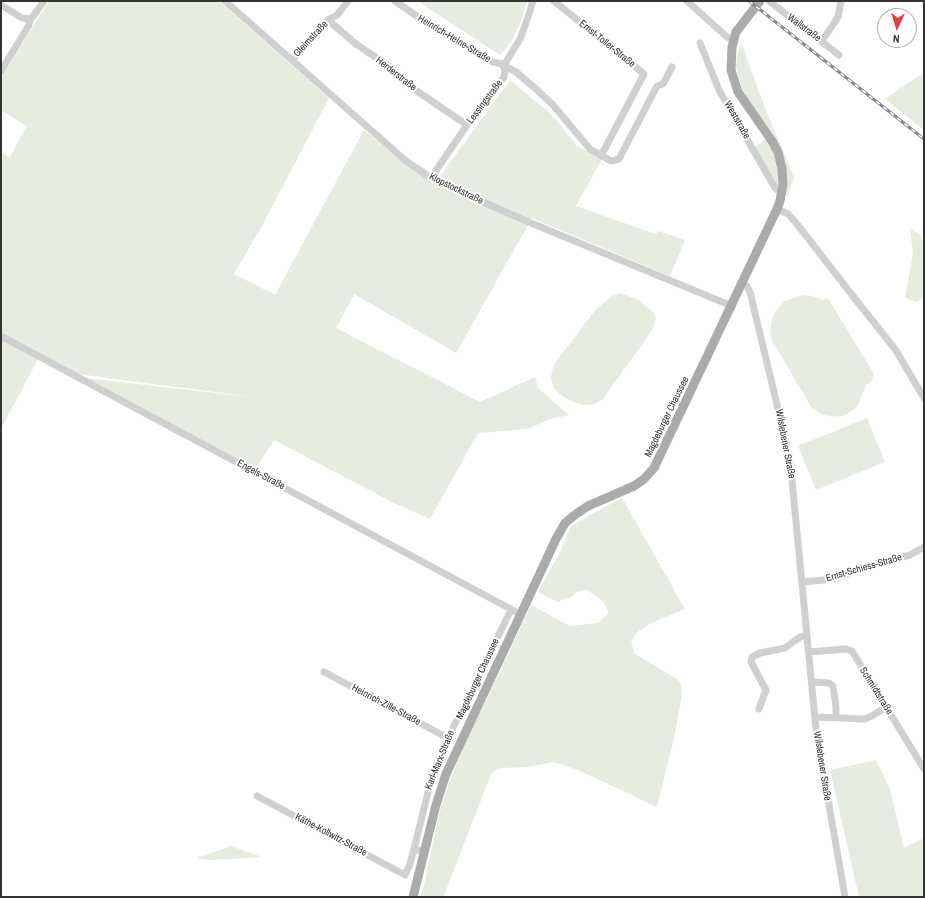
<!DOCTYPE html>
<html>
<head>
<meta charset="utf-8">
<style>
  body { margin:0 }
  #map { position:relative; width:925px; height:898px; overflow:hidden; background:#fff; font-family:"Archivo Narrow",sans-serif }
  canvas { display:block }
  .frame { position:absolute; inset:0; border:2px solid #333; pointer-events:none }
  .north { position:absolute; left:877px; top:8px; width:40px; height:40px; box-sizing:border-box; background:#fff; border:1px solid #adadad; border-radius:50%; rotate:184deg; font-size:11px; font-weight:700; line-height:16px; text-align:center; color:#333 }
  .north::after { content:''; display:block; margin:auto; width:14px; height:18px; background:#e63946; clip-path:polygon(50% 0,100% 100%,50% 72%,0 100%) }
</style>
</head>
<body>
<div id="map">
<canvas width="925" height="898"></canvas>
<div class="frame"></div>
<div class="north">N</div>
</div>
<script>
const g = document.querySelector('canvas').getContext('2d');
g.lineJoin = 'round';
function fill(path, color) { g.fillStyle = color; g.fill(path, 'evenodd'); }
const shape = rows => new Path2D(rows.map(r => 'M' + r).join(''));
function strokePath(path, color, width, dash) { g.strokeStyle = color; g.lineWidth = width; g.lineCap = dash ? 'butt' : 'round'; g.setLineDash(dash || []); g.stroke(path); }
function drawText(font, color, halo, rows, align = 'center') {
  g.font = font + ' "Archivo Narrow",sans-serif'; g.lineWidth = 4; g.setLineDash([]); g.textBaseline = 'middle'; g.strokeStyle = halo; g.fillStyle = color; for (const [text, x, y, turn = 0] of rows) {
    g.save(); g.translate(x, y); g.rotate((+turn || 0) * Math.PI / 180); g.textAlign = isNaN(turn) ? turn : align; if (halo) g.strokeText(text, 0, 0); g.fillText(text, 0, 0); g.restore();
  }
}
fill(shape([
  [49,1,219,1,329,98,263,224,234,274,275,295,364,130,410,168,438,179,510,80,551,114,577,146,602,159,576,206,655,234,658,231,685,240,670,276,532,218,456,353,354,294,336,328,480,402,535,377,538,388,569,415,550,419,528,429,478,433,430,519,392,502,274,440,254,471,77,377,267,399,78,374,38,359,1,429,1,157,3,154,10,157,27,126,1,110,1,78],
  [417,1,527,1,521,21,511,42,500,55],
  [741,42,767,113,794,177,787,197,781,186,776,186,755,147,773,134,745,96,742,89,736,67,737,57],
  [924,72,924,130,885,99],
  [910,228,920,235,924,244,924,297,917,302,905,298,913,254],
  [621,293,638,300,653,312,656,318,653,329,602,400,593,405,584,405,573,402,561,395,553,387,551,378,552,371,556,362,596,309,612,296],
  [804,295,811,296,823,300,826,298,829,300,874,374,871,381,866,385,857,407,846,415,838,417,823,415,811,407,772,340,770,333,771,324,773,316,778,308,784,302,791,299],
  [867,418,885,462,816,490,798,446],
  [622,498,685,609,651,623,636,633,631,642,635,654,677,679,681,684,682,696,674,738,657,807,578,770,554,762,527,767,501,768,492,772,444,895,446,897,420,897,424,885,439,814,449,783,466,740,487,699,531,605,570,626,598,623,609,613,603,601,587,590,576,592,571,598,565,598,558,602,538,592,560,552,571,526,597,511],
  [876,760,890,789,904,848,924,838,924,897,859,897,830,770],
  [231,846,262,857,210,860,196,858]
]), '#e6ecdf');
strokePath(shape([
  [225,1,406,161,431,178,460,192,531,223,732,306],
  [395,1,424,21,493,62,502,64,516,72,536,89,553,105,590,149,611,161,619,159,657,86,663,84,672,67],
  [554,1,644,74,601,156],
  [687,1,727,37,733,40],
  [769,1,839,55],
  [1,5,22,18,30,19],
  [30,19,34,15,44,1],
  [328,20,356,44,393,69,411,87,467,125],
  [822,41,838,17,841,1],
  [700,43,719,90,775,188,777,190,782,190],
  [292,60,328,20,337,15,348,1],
  [1,71,29,25,30,19],
  [431,178,467,125,504,77,505,70,502,64,506,62,520,39,526,23,533,1],
  [777,209,788,214,797,224,856,300,895,349,924,398],
  [742,283,747,286,750,292,790,459,816,730,845,897],
  [1,336,520,614],
  [802,582,824,580,837,578,872,565,910,555,924,547],
  [809,652,846,649,852,651,924,769],
  [324,672,448,738],
  [812,682,829,683,833,686,836,707,836,717],
  [759,709,766,690,751,662,752,657,760,653,785,648,800,637,807,635],
  [815,717,865,719,872,716,886,707],
  [257,796,405,875,410,864,414,849],
  [424,852,414,849,433,772,448,738,511,610]
]), '#d0d0d0', 7);
strokePath(shape([
  [413,897,436,805,446,774,556,539,565,523,576,514,588,506,634,486,644,479,654,468,777,209,780,201,783,184,782,169,778,152,772,141,738,92,731,70,732,47,736,32,760,1]
]), '#ababab', 9);
const rail = shape([
  [749,1,924,139]
]);
strokePath(rail, '#888', 3);
strokePath(rail, '#fff', 1.5, [4.5]);
drawText('10px', '#333', '#fff', [
  ["Wallstraße",804,28,37],
  ["Gleimstraße",311,39,-47],
  ["Heinrich-Heine-Straße",454,39,31],
  ["Ernst-Toller-Straße",607,44,39],
  ["Herderstraße",396,74,38],
  ["Lessingstraße",485,102,-53],
  ["Weststraße",737,120,60],
  ["Klopstockstraße",456,189,26],
  ["Magdeburger Chaussee",667,417,-64],
  ["Wilslebener Straße",785,444,79],
  ["Engels-Straße",261,475,28],
  ["Ernst-Schiess-Straße",864,568,-16],
  ["Magdeburger Chaussee",478,679,-65],
  ["Schmidtstraße",876,691,58],
  ["Heinrich-Zille-Straße",386,705,28],
  ["Karl-Marx-Straße",440,760,-68],
  ["Wilslebener Straße",822,766,81],
  ["Käthe-Kollwitz-Straße",331,835,28]
]);
</script>
</body>
</html>
